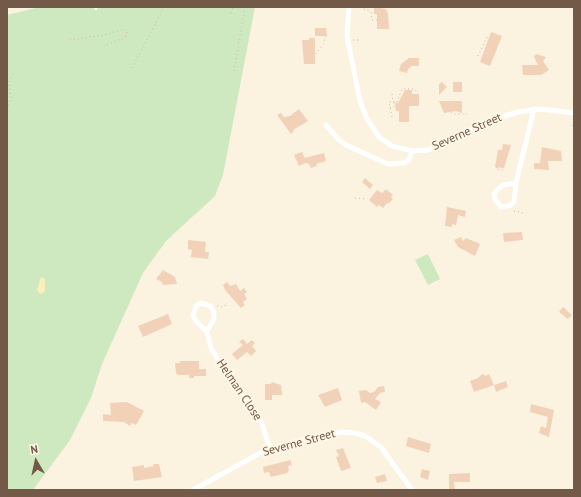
<!DOCTYPE html>
<html>
<head>
<meta charset="utf-8">
<style>
  body { margin:0 }
  #map { position:relative; width:581px; height:497px; overflow:hidden; background:#fcf2e0; font-family:"PT Sans",sans-serif }
  canvas { display:block }
  .frame { position:absolute; inset:0; border:8px solid #725948; pointer-events:none }
  .north { position:absolute; left:16px; top:441px; width:40px; height:40px; -webkit-text-stroke:3px #fff6e6; paint-order:stroke; rotate:351deg; font-size:11px; font-weight:700; line-height:16px; text-align:center; color:#725948 }
  .north::after { content:''; display:block; margin:auto; width:14px; height:18px; background:#725948; clip-path:polygon(50% 0,100% 100%,50% 72%,0 100%) }
</style>
</head>
<body>
<div id="map">
<canvas width="581" height="497"></canvas>
<div class="frame"></div>
<div class="north">N</div>
</div>
<script>
const g = document.querySelector('canvas').getContext('2d');
g.lineJoin = 'round';
function fill(path, color) { g.fillStyle = color; g.fill(path, 'evenodd'); }
const shape = rows => new Path2D(rows.map(r => 'M' + r).join(''));
function strokePath(path, color, width, dash) { g.strokeStyle = color; g.lineWidth = width; g.lineCap = dash ? 'butt' : 'round'; g.setLineDash(dash || []); g.stroke(path); }
function drawText(font, color, halo, rows, align = 'center') {
  g.font = font + ' "PT Sans",sans-serif'; g.lineWidth = 4; g.setLineDash([]); g.textBaseline = 'middle'; g.strokeStyle = halo; g.fillStyle = color; for (const [text, x, y, turn = 0] of rows) {
    g.save(); g.translate(x, y); g.rotate((+turn || 0) * Math.PI / 180); g.textAlign = isNaN(turn) ? turn : align; if (halo) g.strokeText(text, 0, 0); g.fillText(text, 0, 0); g.restore();
  }
}
fill(shape([
  [40,7,255,7,223,175,215,196,166,241,143,273,102,364,91,398,70,440,33,490,7,490,7,15],
  [428,254,440,279,428,285,415,260]
]), '#cee9bf');
fill(shape([
  [41,277,45,279,45,290,43,293,40,294,37,290]
]), '#fcf0ba');
fill(shape([
  [374,7,386,9,388,13,389,29,377,29,377,14,374,14],
  [315,28,326,28,327,36,315,36],
  [491,32,502,36,490,66,480,62],
  [309,38,315,38,315,64,304,64,302,40,309,40],
  [536,54,546,57,543,61,549,70,541,75,523,75,522,65,538,65,534,57],
  [409,58,419,58,419,66,412,66,408,69,407,73,399,71,401,64],
  [442,82,447,87,439,95,439,84],
  [453,82,462,82,462,92,453,92],
  [405,90,412,90,412,94,419,94,419,106,409,106,409,122,399,122,399,111,396,111,395,103,398,103],
  [439,101,462,101,462,113,456,111,444,113],
  [299,109,308,121,293,130,294,131,291,134,277,115,281,113,284,117,290,116],
  [503,144,511,145,504,168,495,167,498,150,502,150],
  [542,147,561,151,562,161,548,161,549,170,534,169,534,163,540,163],
  [302,152,305,158,324,153,326,161,316,164,317,166,311,168,309,164,305,163,299,166,294,155],
  [365,178,373,185,370,189,362,182],
  [386,189,393,195,391,197,393,199,388,204,387,203,383,208,379,205,377,207,369,200,377,190,382,193],
  [447,207,466,211,465,217,458,215,456,225,452,224,452,227,445,226],
  [522,232,523,240,504,242,503,233],
  [461,237,463,241,466,238,480,244,475,256,458,247,454,240],
  [188,240,206,242,205,252,209,252,208,259,191,257,192,250,188,249],
  [163,270,175,277,177,284,163,285,162,282,156,279],
  [227,282,230,286,236,284,240,291,244,288,247,292,244,294,247,299,243,302,245,305,241,308,225,290,223,285],
  [563,307,572,315,568,319,559,312],
  [168,314,172,324,143,337,138,326],
  [243,339,247,344,252,340,255,343,252,346,256,351,251,356,247,352,237,360,232,354,243,345,239,342],
  [180,361,199,361,199,369,206,369,206,376,194,376,194,378,189,378,189,375,178,375,176,373,175,363,180,363],
  [482,374,486,376,489,374,494,385,474,392,470,381,478,378],
  [506,381,508,387,496,392,494,385],
  [272,382,281,385,282,395,272,395,272,400,265,400,265,384,271,384],
  [384,386,385,392,380,393,375,399,381,402,376,410,365,402,361,403,359,391,366,390,370,393,374,392,378,387],
  [338,388,342,400,325,407,318,395],
  [127,402,144,411,136,425,132,423,130,426,124,422,103,421,103,414,111,415,110,403],
  [531,404,554,410,549,437,539,433,541,426,546,428,548,417,530,412],
  [408,437,431,444,429,453,406,446],
  [343,448,351,468,341,471,336,457,339,456,336,450],
  [290,460,292,465,288,466,289,470,287,473,271,477,269,472,264,473,263,467],
  [153,464,159,464,162,477,134,481,132,467,144,465,144,468,154,466],
  [422,469,430,471,428,480,420,477],
  [470,473,470,482,454,482,455,490,449,490,449,474],
  [385,474,387,481,377,483,375,477]
]), '#f1d1b8');
strokePath(shape([
  [364,9,371,12,372,20,378,20],
  [231,13,233,7],
  [70,40,104,35,125,29,127,31,126,36,123,38,104,46],
  [353,40,358,40],
  [316,54,324,43,325,37,329,36],
  [478,56,487,37],
  [132,68,164,7],
  [234,71,245,7],
  [392,94,393,102],
  [397,102,402,89,414,89,417,92],
  [390,108,394,107,394,102],
  [7,109,11,99,9,81,13,73],
  [451,112,454,114,467,114],
  [392,117,389,102,398,102],
  [572,126,574,123],
  [497,167,496,169,503,170,503,172],
  [355,198,366,199],
  [514,211,523,213],
  [217,306,222,307,226,305]
]), '#d6b49b', 1, [1, 3]);
strokePath(shape([
  [95,7,96,9]
]), '#fff', 2.5);
strokePath(shape([
  [349,7,347,36,360,101,367,119,379,137,392,146,412,151,428,150,489,121,518,112,541,109,574,113],
  [326,125,338,139,346,145,388,164,404,163,409,160,412,151],
  [516,183,503,185,497,190,494,194,495,199,501,207,511,205,514,202,516,183,534,109],
  [201,303,211,306,214,313,214,318,207,332,196,321,193,316,196,306,201,303],
  [207,332,211,348,219,361,261,421,270,449],
  [193,490,260,453,308,438,342,432,355,433,365,436,381,447,412,490]
]), '#fff', 5);
drawText('12px', '#725948', '#fff6e6', [
  ["Severne Street",467,132,-24],
  ["Helman Close",239,390,56],
  ["Severne Street",299,443,-15]
]);
</script>
</body>
</html>
